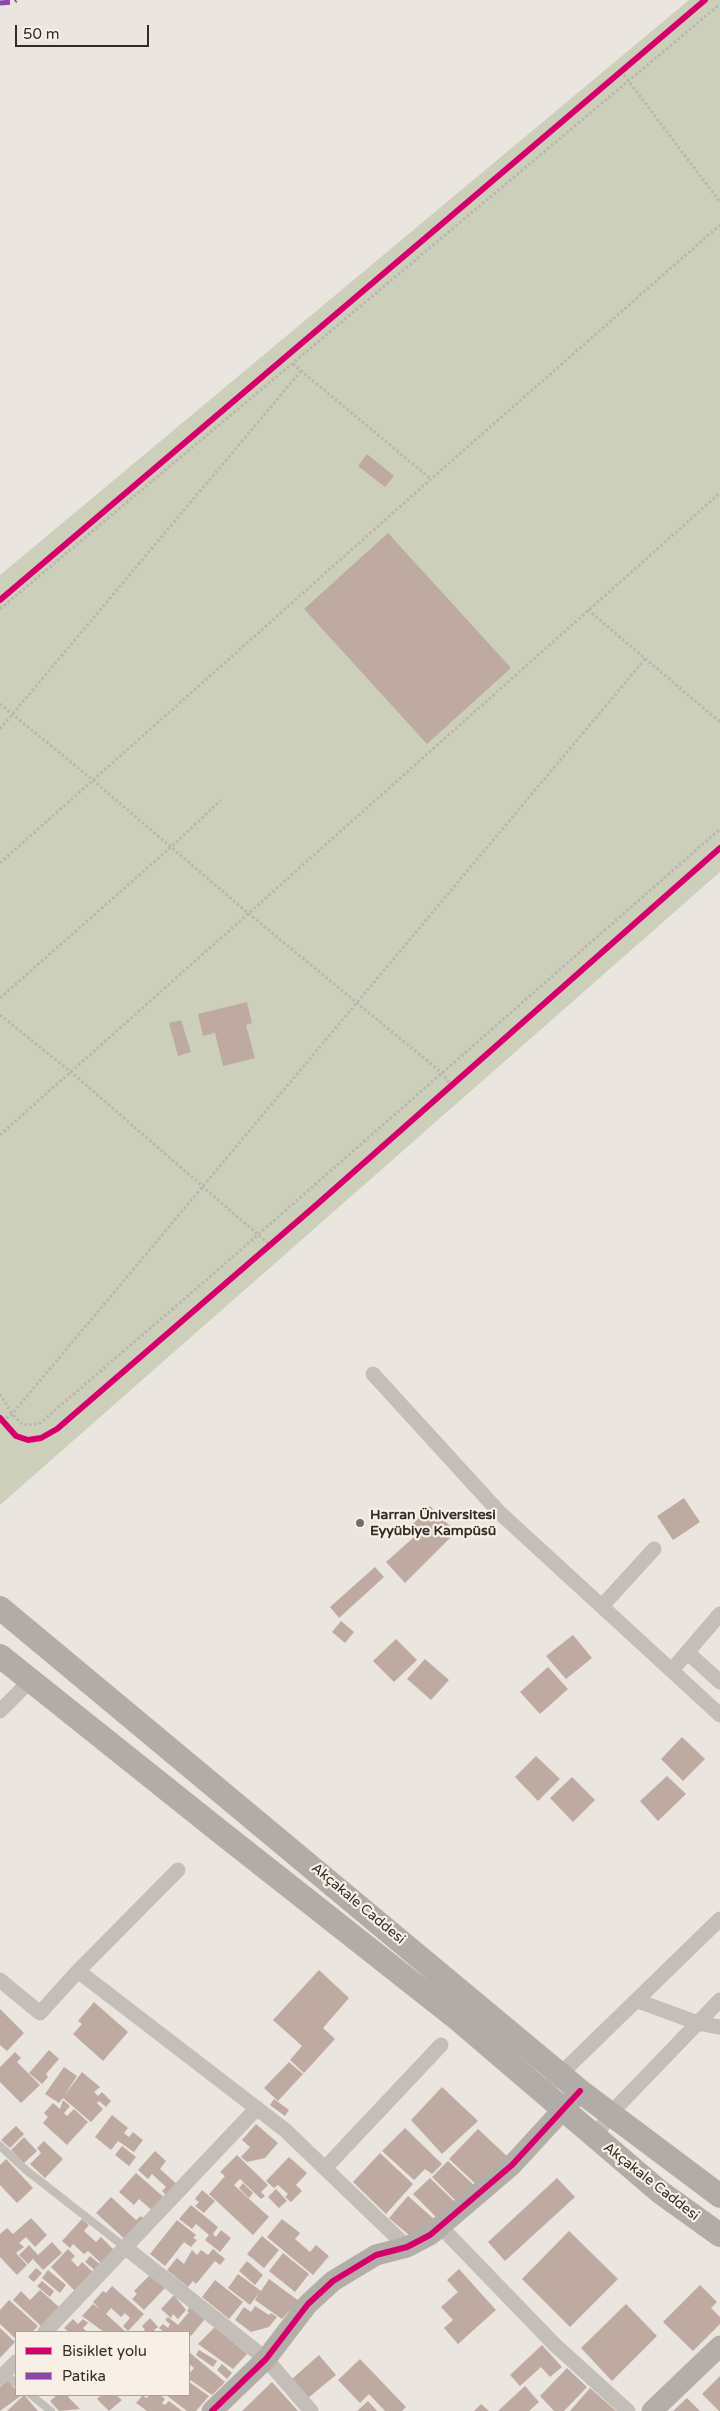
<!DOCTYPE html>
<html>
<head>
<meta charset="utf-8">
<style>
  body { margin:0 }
  #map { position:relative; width:720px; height:2411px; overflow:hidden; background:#ebe5df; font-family:"Varela Round",sans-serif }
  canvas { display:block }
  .legend { position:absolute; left:15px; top:2331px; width:175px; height:65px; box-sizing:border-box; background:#f8f0e6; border:1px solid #aaa19a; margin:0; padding:6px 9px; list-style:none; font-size:15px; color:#342b27 }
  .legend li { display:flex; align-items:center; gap:10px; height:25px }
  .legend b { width:25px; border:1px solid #aaa19a }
  .scale { position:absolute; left:15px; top:25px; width:134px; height:22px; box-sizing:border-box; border:2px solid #342b27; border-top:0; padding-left:6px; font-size:15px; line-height:18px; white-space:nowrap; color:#342b27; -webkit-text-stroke:4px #f8f0e6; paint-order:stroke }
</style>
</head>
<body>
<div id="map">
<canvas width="720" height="2411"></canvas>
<ul class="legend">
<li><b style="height:6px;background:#d6006c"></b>Bisiklet yolu</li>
<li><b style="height:6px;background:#8e44ad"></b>Patika</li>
</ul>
<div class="scale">50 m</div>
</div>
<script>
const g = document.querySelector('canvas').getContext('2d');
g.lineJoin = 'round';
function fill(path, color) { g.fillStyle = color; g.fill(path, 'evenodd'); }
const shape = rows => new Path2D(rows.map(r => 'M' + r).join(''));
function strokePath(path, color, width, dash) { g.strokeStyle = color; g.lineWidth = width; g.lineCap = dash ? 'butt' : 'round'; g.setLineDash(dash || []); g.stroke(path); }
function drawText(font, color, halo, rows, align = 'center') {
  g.font = font + ' "Varela Round",sans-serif'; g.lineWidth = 4.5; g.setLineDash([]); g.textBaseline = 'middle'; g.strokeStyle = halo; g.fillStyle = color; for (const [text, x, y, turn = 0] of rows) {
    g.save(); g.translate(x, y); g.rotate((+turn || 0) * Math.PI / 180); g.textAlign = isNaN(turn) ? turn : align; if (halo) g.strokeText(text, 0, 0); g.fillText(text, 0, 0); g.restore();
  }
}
fill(shape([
  [689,0,720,0,720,872,0,1505,0,575]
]), '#ccd0ba');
fill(shape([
  [367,454,394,476,385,487,358,466],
  [388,533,511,668,427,744,304,609],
  [247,1002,252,1023,246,1025,255,1058,223,1066,215,1033,203,1036,198,1014],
  [181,1020,191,1052,178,1056,169,1023],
  [684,1498,700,1522,673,1540,657,1516],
  [430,1506,456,1532,405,1583,386,1562,413,1538,406,1531],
  [375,1567,384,1577,339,1618,330,1607],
  [341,1621,354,1632,345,1643,332,1632],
  [573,1635,592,1658,566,1679,546,1656],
  [396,1639,417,1660,394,1682,373,1661],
  [425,1659,449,1680,431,1700,407,1679],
  [548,1667,568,1689,540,1714,520,1692],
  [682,1737,705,1759,683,1781,661,1759],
  [536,1756,560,1779,538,1801,515,1777],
  [667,1776,686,1794,658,1821,640,1801],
  [572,1777,595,1800,573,1822,550,1798],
  [319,1970,349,1998,323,2028,335,2039,304,2073,290,2060,302,2046,273,2020],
  [94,2002,128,2032,103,2061,73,2034,82,2024,78,2021],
  [0,2009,24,2033,7,2051,0,2045],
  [49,2050,59,2059,46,2074,48,2077,42,2084,29,2073],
  [15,2052,21,2058,17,2062,40,2085,21,2103,0,2082,0,2067],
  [289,2062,303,2074,278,2101,264,2088],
  [64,2067,77,2076,64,2096,82,2072,100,2087,94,2092,98,2096,102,2092,111,2101,106,2107,99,2101,97,2103,103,2109,91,2122,63,2098,59,2103,45,2094],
  [442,2087,478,2121,442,2154,411,2120],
  [274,2099,289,2110,285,2116,270,2105],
  [63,2100,70,2106,64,2113,67,2116,74,2109,88,2122,67,2145,43,2123,48,2117,44,2113,53,2103,60,2109],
  [112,2115,128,2128,124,2133,129,2137,133,2132,143,2140,134,2152,118,2141,111,2150,95,2137],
  [256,2124,278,2143,265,2158,247,2162,241,2157,250,2147,242,2140],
  [16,2126,24,2134,10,2148,1,2140],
  [405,2128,442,2164,432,2174,425,2169,414,2180,382,2151],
  [478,2129,509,2158,480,2188,449,2159],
  [24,2137,37,2151,24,2163,11,2150],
  [44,2141,63,2159,45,2178,30,2164,41,2153,37,2148],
  [122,2146,136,2157,129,2166,115,2155],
  [155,2151,166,2161,160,2169,179,2186,169,2198,162,2191,166,2187,152,2174,148,2179,138,2170],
  [380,2153,413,2184,386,2214,353,2182],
  [237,2155,268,2185,261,2192,265,2196,261,2199,240,2179,234,2185,269,2217,253,2235,209,2194,225,2176,220,2172],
  [289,2157,307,2173,296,2185,302,2191,291,2202,285,2197,288,2194,278,2185,274,2188,266,2181],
  [6,2159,33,2188,17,2203,0,2185,0,2165],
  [448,2161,476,2187,459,2204,432,2177],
  [136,2173,167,2200,155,2213,139,2199,134,2205,119,2192],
  [430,2178,457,2204,440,2221,413,2194],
  [557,2178,575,2197,505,2261,488,2242],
  [243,2183,253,2193,249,2198,239,2188],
  [276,2189,287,2201,279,2208,268,2197],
  [202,2190,215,2201,204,2213,195,2206,199,2202,195,2199],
  [408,2196,435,2220,416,2241,389,2218],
  [111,2197,136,2220,141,2216,145,2220,127,2241,96,2213],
  [191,2205,218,2227,213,2234,216,2237,221,2230,231,2238,220,2252,205,2240,209,2235,196,2224,192,2229,179,2219],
  [31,2218,47,2235,35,2247,26,2237,19,2243,24,2247,16,2253,27,2265,17,2275,0,2257,0,2234,7,2228,13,2234],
  [82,2219,89,2225,84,2231,96,2242,101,2237,114,2250,101,2263,88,2251,84,2254,73,2244,70,2248,62,2241],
  [282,2219,300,2233,295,2239,310,2252,316,2245,329,2256,313,2275,267,2237],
  [177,2220,196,2235,193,2238,197,2240,191,2247,184,2242,165,2266,150,2254],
  [569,2231,618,2279,570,2327,522,2279],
  [262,2236,279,2250,264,2268,247,2254],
  [52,2242,62,2253,43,2270,33,2259,28,2264,19,2255,29,2245,38,2255],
  [68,2249,75,2256,71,2260,78,2267,82,2262,94,2273,76,2292,51,2267],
  [213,2249,225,2259,220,2265,215,2261,196,2284,193,2281,188,2287,167,2270,177,2258,184,2264,192,2250,197,2255,201,2250,208,2255],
  [283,2253,309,2274,295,2292,269,2271],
  [90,2256,101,2265,96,2271,85,2262],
  [247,2261,263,2275,255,2285,239,2271],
  [36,2268,42,2273,34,2282,28,2277],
  [459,2269,496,2310,458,2344,444,2328,453,2320,441,2307,458,2292,447,2280],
  [48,2270,66,2285,60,2293,42,2278],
  [151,2274,165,2288,144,2310,132,2299,137,2294,134,2291],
  [238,2274,261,2291,269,2279,299,2301,291,2312,289,2311,282,2319,255,2300,259,2293,250,2305,228,2288],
  [215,2280,243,2302,229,2319,202,2297],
  [42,2281,54,2291,50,2297,37,2286],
  [700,2285,717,2302,711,2308,720,2317,720,2324,693,2351,663,2322],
  [112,2286,144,2314,128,2331,123,2326,130,2318,125,2313,121,2317,111,2308,106,2314,126,2332,104,2332,82,2316,93,2304,100,2309,93,2302,103,2291,106,2293],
  [40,2290,59,2307,41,2326,13,2300,21,2291,30,2300],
  [174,2295,186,2310,178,2319,173,2314,171,2318,161,2309],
  [9,2300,38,2326,32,2332,16,2332,16,2339,0,2324,0,2310],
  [626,2304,657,2336,612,2381,581,2348],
  [255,2306,269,2315,271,2313,277,2317,269,2327,251,2332,235,2320,244,2307,251,2312],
  [190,2307,205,2319,191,2336,184,2330,183,2332,164,2332,159,2328,163,2324,168,2328,170,2324,165,2320,168,2317,178,2325,189,2312,187,2311],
  [150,2318,158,2327,154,2330,156,2332,143,2332,145,2330,142,2326],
  [73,2319,78,2324,83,2319,88,2323,83,2328,87,2332,69,2332,64,2328],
  [215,2327,247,2354,233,2369,198,2344],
  [0,2328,15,2342,0,2358],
  [542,2345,562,2367,550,2377,541,2367,520,2386,510,2375],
  [199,2350,217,2361,213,2367,196,2355],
  [189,2352,225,2382,212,2395,189,2379,189,2374,194,2368,189,2364],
  [319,2355,336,2375,308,2398,292,2379],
  [360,2359,406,2407,402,2411,385,2411,369,2394,360,2403,338,2380],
  [222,2364,232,2373,227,2379,217,2370],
  [567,2368,587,2387,564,2411,554,2411,540,2396],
  [720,2376,720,2411,719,2411,702,2394],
  [8,2380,16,2390,16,2395,22,2395,0,2411,0,2387],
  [189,2382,209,2396,196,2411,187,2411,166,2395,189,2395],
  [272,2382,298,2411,242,2411],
  [525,2386,539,2402,529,2411,498,2411],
  [590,2388,616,2411,570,2411],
  [24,2395,38,2411,7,2411],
  [57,2395,71,2395,68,2397,80,2409,59,2411,50,2401],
  [101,2395,116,2395,122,2400,109,2411,97,2399],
  [143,2395,146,2398,151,2395,160,2395,165,2399,162,2403,165,2405,169,2401,182,2411,147,2411,136,2403],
  [687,2398,700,2411,673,2411],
  [368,2401,377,2411,357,2411],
  [481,2404,489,2411,474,2411]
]), '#beaaa1');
strokePath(shape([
  [621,71,720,202],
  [293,364,431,479],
  [0,609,720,4],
  [588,610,720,722],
  [0,704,94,781,249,914,442,1073,451,1085],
  [0,729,301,371],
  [0,863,431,479,720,225],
  [0,998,171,847,221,800],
  [0,1015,71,1072,270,1245],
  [0,1135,720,493],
  [0,1394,12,1414,23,1425,39,1424,204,1282,720,829],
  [2,1421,12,1414,645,659]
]), '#bcb6b1', 3, [2.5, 2.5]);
strokePath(shape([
  [0,2146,26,2170,126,2248],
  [5,2374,16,2383],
  [31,2395,51,2411]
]), '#c4beb8', 8);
strokePath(shape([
  [373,1374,500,1513,720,1715],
  [602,1606,654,1549],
  [687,1652,720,1682],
  [672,1670,720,1614],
  [0,1711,30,1681],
  [78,1971,285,2130,407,2247],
  [0,1980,40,2013,78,1971,178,1870],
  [638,2001,698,2023,720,2027],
  [542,2092,720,1919],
  [595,2137,610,2114,720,2000],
  [326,2167,441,2045],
  [440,2226,554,2344,628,2411],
  [126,2248,266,2359,311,2411],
  [45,2332,257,2108],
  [0,2378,16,2362]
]), '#c4beb8', 15);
strokePath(shape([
  [212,2411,266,2359,308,2304,333,2281,376,2255,407,2247,430,2235,512,2165,580,2091],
  [652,2411,720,2346]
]), '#b4aea9', 21);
strokePath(shape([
  [0,1608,580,2091,720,2196],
  [0,1656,218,1830,454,2016,660,2192,720,2235]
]), '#b2aca8', 24);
strokePath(shape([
  [0,3,13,2,16,0]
]), '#8e44ad', 5, [10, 5]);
strokePath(shape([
  [0,600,705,0],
  [0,1418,16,1436,28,1440,41,1438,57,1429,314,1207,720,848],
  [212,2411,266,2359,308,2304,333,2281,376,2255,407,2247,430,2235,512,2165,580,2091]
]), '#d6006c', 6);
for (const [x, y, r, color] of [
  [360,1523,5,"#746c67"]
]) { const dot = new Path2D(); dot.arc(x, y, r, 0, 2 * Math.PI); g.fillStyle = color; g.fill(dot); strokePath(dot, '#f8f0e6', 2); }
drawText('bold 14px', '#342b27', '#f8f0e6', [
  ["Harran Üniversitesi",370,1515],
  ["Eyyübiye Kampüsü",370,1531]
], 'left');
drawText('14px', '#342b27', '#f8f0e6', [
  ["Akçakale Caddesi",358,1904,40],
  ["Akçakale Caddesi",651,2182,38]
]);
</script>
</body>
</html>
